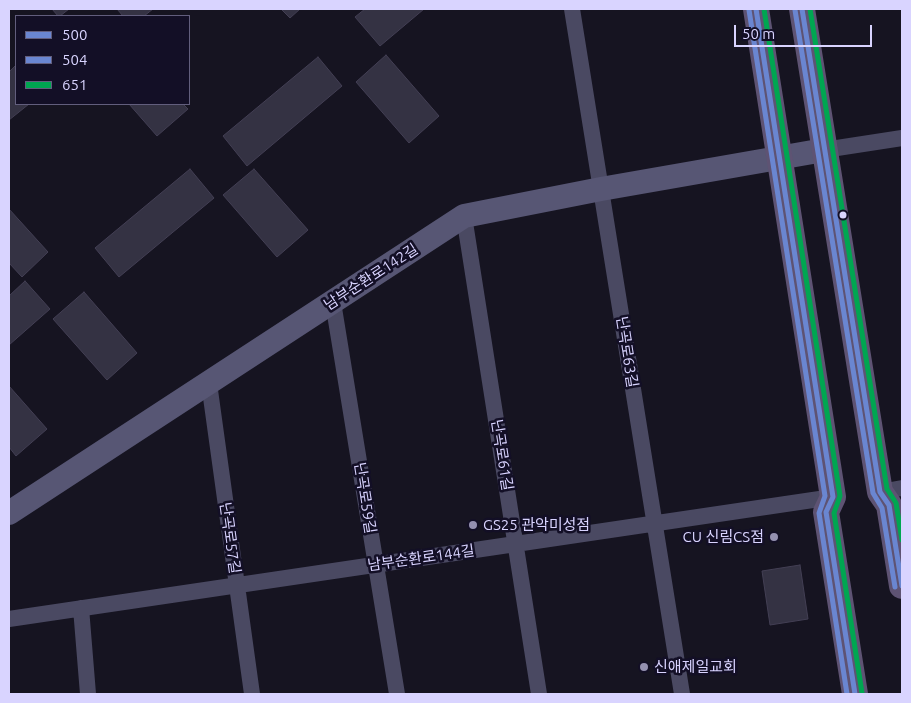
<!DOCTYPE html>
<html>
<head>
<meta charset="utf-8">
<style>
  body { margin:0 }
  #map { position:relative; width:911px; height:703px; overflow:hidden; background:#161421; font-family:Ubuntu,sans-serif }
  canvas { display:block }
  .frame { position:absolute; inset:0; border:10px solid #d9d4ff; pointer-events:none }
  .legend { position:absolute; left:15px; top:15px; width:175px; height:90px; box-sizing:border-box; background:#130f26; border:1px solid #625e7d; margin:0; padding:6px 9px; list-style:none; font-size:15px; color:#d9d4ff }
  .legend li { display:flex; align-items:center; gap:10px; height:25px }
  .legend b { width:25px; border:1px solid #625e7d }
  .scale { position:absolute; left:734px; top:25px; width:138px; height:22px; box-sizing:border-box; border:2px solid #d9d4ff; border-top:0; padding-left:6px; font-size:15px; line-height:18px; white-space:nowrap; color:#d9d4ff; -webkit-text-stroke:4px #130f26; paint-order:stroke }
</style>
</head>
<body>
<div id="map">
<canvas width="911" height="703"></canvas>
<div class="frame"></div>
<ul class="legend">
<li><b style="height:6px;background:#6a86d1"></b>500</li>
<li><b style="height:6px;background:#6a86d1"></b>504</li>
<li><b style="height:6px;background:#00a651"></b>651</li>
</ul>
<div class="scale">50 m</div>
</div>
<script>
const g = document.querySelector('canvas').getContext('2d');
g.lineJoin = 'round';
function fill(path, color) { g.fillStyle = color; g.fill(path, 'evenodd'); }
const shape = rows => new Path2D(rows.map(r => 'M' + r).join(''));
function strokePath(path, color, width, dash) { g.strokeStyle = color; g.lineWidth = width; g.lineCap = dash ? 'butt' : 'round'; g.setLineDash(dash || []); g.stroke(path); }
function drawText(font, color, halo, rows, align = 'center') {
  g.font = font + ' Ubuntu,"Noto Sans KR",sans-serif'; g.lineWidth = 5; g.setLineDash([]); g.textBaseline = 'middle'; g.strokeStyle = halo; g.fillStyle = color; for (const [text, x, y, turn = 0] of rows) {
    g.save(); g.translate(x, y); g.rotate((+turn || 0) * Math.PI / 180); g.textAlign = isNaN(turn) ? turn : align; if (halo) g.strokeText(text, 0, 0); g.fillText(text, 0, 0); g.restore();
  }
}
const building = shape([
  [52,9,69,9,60,16,58,16,52,9],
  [117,9,153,9,144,16,123,16,117,9],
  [281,9,300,9,290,18,281,9],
  [365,9,424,9,380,46,355,17,365,9],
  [386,55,439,116,409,143,356,82,386,55],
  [318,57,342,86,247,166,223,136,318,57],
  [16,65,16,104,29,104,9,120,9,72,16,65],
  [129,104,183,104,188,109,157,136,129,104],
  [190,169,214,198,119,277,95,248,190,169],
  [254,169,308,230,277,257,223,195,254,169],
  [9,209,48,252,22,277,9,263,9,209],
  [25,281,50,309,9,345,9,296,25,281],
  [84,292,137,353,107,380,53,319,84,292],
  [9,386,47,429,16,456,9,447,9,386],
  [800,565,808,619,770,625,762,571,800,565]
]);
fill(building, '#343243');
strokePath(building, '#433f54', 1);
strokePath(shape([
  [572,9,682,694],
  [824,150,902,138],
  [464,216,539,694],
  [333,302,397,694],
  [209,383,252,694],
  [880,492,902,488],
  [81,608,88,694],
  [9,619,833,497]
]), '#4a4962', 16);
strokePath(shape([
  [9,513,464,216,601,189,824,150]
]), '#575674', 24);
strokePath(shape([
  [756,9,833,497,826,512,855,694],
  [802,9,880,492,889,505,902,586]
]), '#5e5373', 26);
strokePath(shape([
  [756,9,833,497,826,512,855,694],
  [802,9,880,492,889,505,902,586]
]), '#6a86d1', 5);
strokePath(shape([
  [749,10,825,496,819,513,847,694],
  [795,10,873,493,882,508,895,587]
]), '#6a86d1', 5);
strokePath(shape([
  [764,9,840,496,834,513,862,693],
  [810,9,887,489,896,503,902,540]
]), '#00a651', 5);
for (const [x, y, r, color] of [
  [843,215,4.5,"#d9d4ff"],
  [473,525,5,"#9591b1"],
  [774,537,5,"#9591b1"],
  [644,667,5,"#9591b1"]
]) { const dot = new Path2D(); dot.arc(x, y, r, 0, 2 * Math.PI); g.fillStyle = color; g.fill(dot); strokePath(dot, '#130f26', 2); }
drawText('15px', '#d9d4ff', '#130f26', [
  ["남부순환로142길",371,277,-33],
  ["난곡로63길",627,352,81],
  ["난곡로61길",502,455,81],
  ["난곡로59길",365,498,81],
  ["난곡로57길",230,538,82],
  ["남부순환로144길",421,558,-8]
]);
drawText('15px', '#d9d4ff', '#130f26', [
  ["GS25 관악미성점",483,525],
  ["CU 신림CS점",764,537,"right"],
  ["신애제일교회",654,667]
], 'left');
</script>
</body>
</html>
